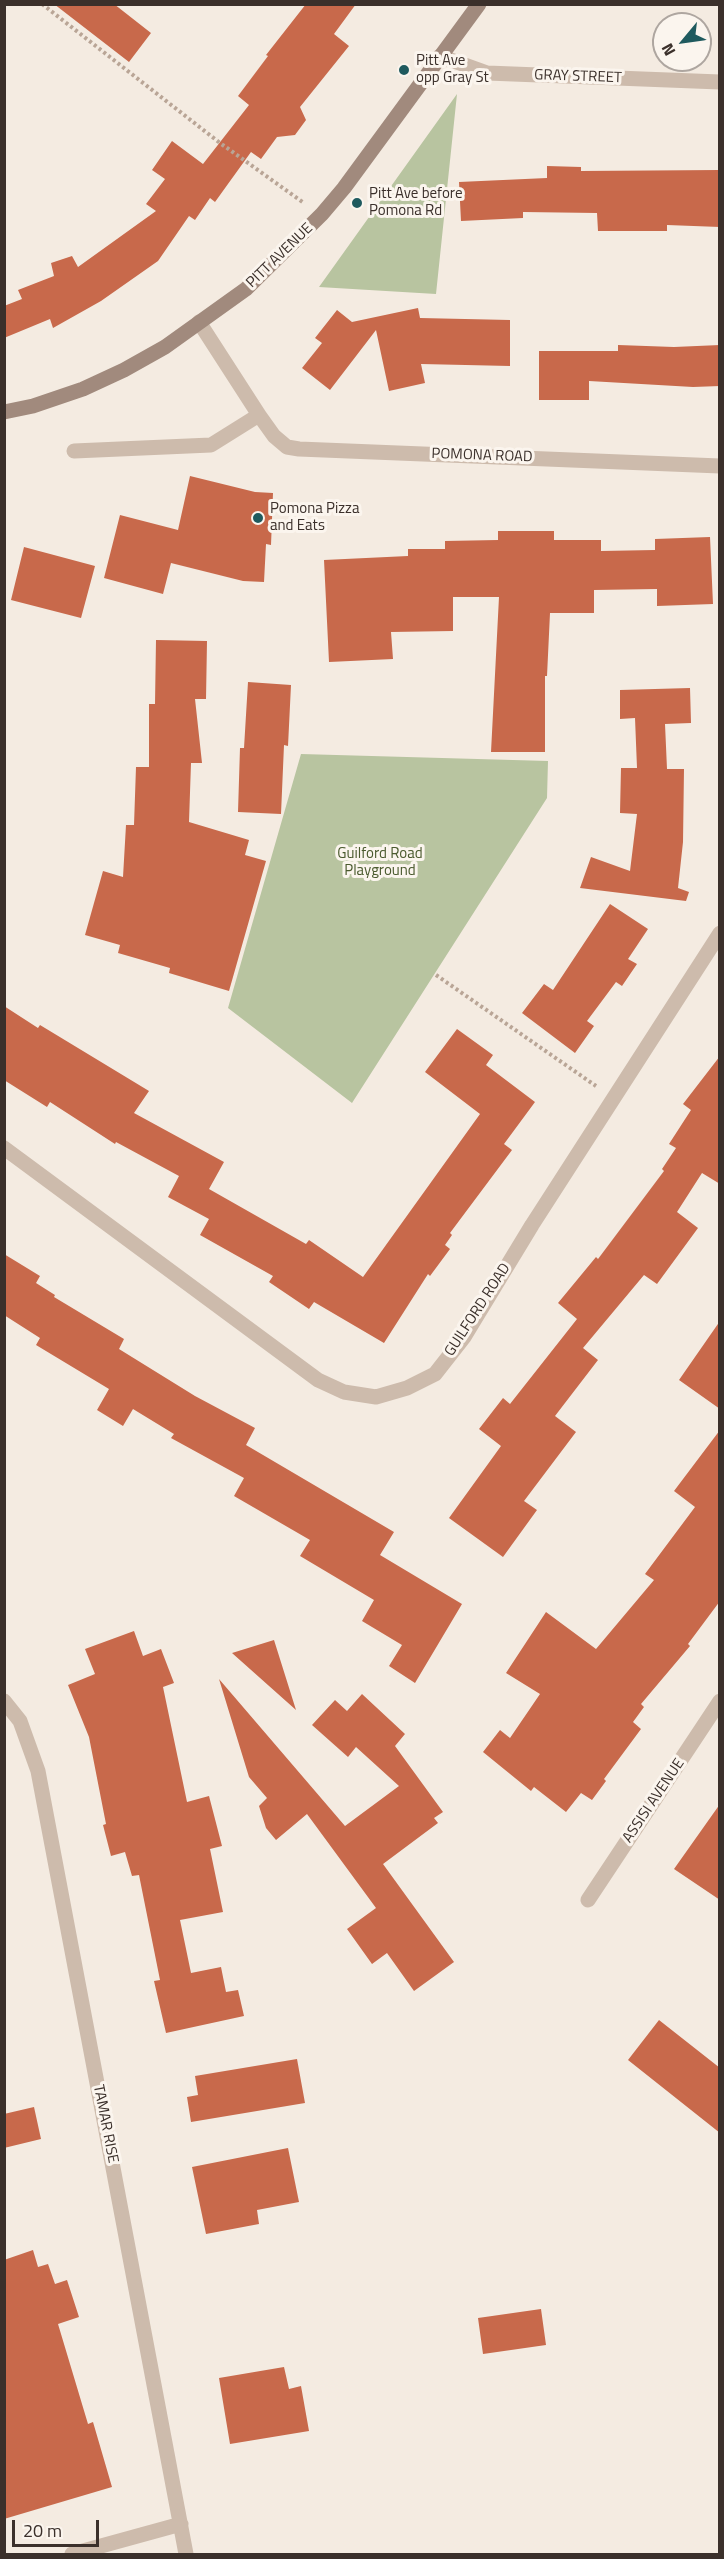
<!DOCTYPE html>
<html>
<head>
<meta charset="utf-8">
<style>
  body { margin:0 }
  #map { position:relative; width:724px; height:2559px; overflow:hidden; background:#f4ebe1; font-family:"Titillium Web",sans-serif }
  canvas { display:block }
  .frame { position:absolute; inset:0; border:6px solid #3b302b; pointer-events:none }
  .north { position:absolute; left:652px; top:12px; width:60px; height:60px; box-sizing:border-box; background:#fbf5ee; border:2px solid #aea6a0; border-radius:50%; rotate:241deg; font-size:16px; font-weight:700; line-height:24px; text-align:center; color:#3b302b }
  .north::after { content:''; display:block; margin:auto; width:21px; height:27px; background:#1f5a5e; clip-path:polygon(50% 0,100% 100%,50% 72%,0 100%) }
  .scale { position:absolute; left:12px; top:2520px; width:87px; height:27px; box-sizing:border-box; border:3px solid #3b302b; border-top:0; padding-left:8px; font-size:18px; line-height:21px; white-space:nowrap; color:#3b302b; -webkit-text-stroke:4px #fbf5ee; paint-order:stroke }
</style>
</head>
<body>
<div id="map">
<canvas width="724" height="2559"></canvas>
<div class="frame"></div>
<div class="north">N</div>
<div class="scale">20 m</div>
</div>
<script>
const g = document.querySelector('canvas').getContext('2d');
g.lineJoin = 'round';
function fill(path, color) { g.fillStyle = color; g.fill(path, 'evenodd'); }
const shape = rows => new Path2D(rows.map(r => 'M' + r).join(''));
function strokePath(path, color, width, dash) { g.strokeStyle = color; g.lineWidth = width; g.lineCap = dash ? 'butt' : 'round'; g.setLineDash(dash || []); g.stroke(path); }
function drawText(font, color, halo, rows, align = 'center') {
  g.font = font + ' "Titillium Web",sans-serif'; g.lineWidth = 6; g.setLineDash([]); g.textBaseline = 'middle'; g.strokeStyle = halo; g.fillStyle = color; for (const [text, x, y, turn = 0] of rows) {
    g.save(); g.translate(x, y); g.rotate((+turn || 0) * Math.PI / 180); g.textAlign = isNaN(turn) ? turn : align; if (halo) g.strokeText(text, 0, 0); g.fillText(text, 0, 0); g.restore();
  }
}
fill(shape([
  [457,94,436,294,319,287],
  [301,754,548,761,547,798,352,1103,228,1008]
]), '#b8c4a0');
fill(shape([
  [54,4,114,4,151,33,129,62],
  [306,4,356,4,334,34,349,46,300,107,306,120,295,135,277,137,261,159,251,152,215,202,210,198,195,220,189,216,158,261,101,301,53,328,50,319,4,338,4,306,22,299,18,290,54,276,51,263,72,256,78,267,156,211,146,204,165,179,152,170,172,141,203,164,249,105,238,96,268,56,266,55],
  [547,166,581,167,581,171,720,170,720,227,667,225,667,231,598,231,597,213,523,212,523,218,461,221,459,182,547,178],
  [418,308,420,318,510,320,510,366,421,364,425,383,389,391,376,330,330,390,302,368,322,343,315,338,337,310,352,322],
  [618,345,674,347,720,345,720,386,693,387,589,381,589,400,539,400,539,351,618,351],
  [190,476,255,492,273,493,271,545,266,544,264,582,243,581,171,563,163,594,104,578,120,515,178,530],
  [498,531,554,531,554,540,601,540,601,551,655,550,655,539,710,537,713,604,657,606,657,589,594,590,594,613,550,613,547,676,545,676,545,752,491,752,499,597,453,597,453,631,391,632,393,659,329,662,324,560,408,556,408,549,445,549,445,541,498,540],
  [24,547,95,566,81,618,11,600],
  [156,640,207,641,206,699,195,699,202,763,191,763,189,822,249,840,245,855,266,861,229,991,169,973,170,968,118,953,120,945,85,935,103,871,123,877,126,825,134,825,136,767,149,767,149,704,155,704],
  [248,682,291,685,288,746,284,745,281,814,238,812,240,748,244,748],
  [690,688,691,723,665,724,667,769,684,769,683,842,678,888,689,892,686,901,580,888,591,857,630,871,637,814,620,813,621,768,637,768,635,718,620,719,620,690],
  [610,904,648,929,628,959,637,964,622,986,616,982,587,1021,594,1026,575,1053,522,1013,544,984,553,990],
  [4,1006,38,1028,40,1025,149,1091,134,1113,224,1162,209,1189,306,1244,309,1240,363,1277,480,1114,425,1072,457,1029,493,1055,486,1065,535,1102,504,1144,512,1150,450,1233,452,1235,445,1245,450,1249,430,1276,428,1274,384,1343,314,1302,309,1309,269,1282,273,1276,200,1235,209,1219,168,1197,179,1176,116,1142,115,1144,50,1102,47,1107,4,1080],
  [720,1056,720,1184,702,1173,677,1212,698,1228,657,1284,644,1275,583,1348,598,1360,555,1416,576,1432,524,1501,537,1510,503,1557,449,1518,501,1446,479,1429,503,1398,510,1404,577,1319,558,1303,596,1257,598,1259,664,1171,662,1169,676,1148,669,1144,691,1110,683,1104],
  [4,1254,40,1276,36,1283,55,1295,54,1297,124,1339,119,1349,195,1396,255,1428,246,1445,394,1532,380,1555,462,1604,415,1683,389,1666,402,1645,362,1621,374,1600,300,1556,310,1540,234,1496,244,1478,171,1438,174,1434,133,1409,123,1426,97,1410,109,1389,36,1345,40,1338,4,1315],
  [720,1321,720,1409,679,1380],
  [720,1430,720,1601,688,1644,690,1646,641,1704,644,1707,633,1722,641,1729,604,1779,606,1781,592,1800,581,1793,566,1812,534,1787,531,1791,483,1752,500,1730,510,1738,540,1694,506,1673,546,1612,596,1649,654,1580,645,1574,695,1507,674,1491],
  [134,1631,143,1656,161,1649,174,1683,163,1687,187,1802,209,1796,222,1846,210,1849,223,1912,180,1920,191,1973,221,1967,226,1992,238,1990,244,2016,166,2033,154,1981,160,1980,139,1875,132,1876,125,1852,111,1856,103,1825,106,1824,89,1737,68,1685,95,1674,85,1649],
  [274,1640,296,1710,232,1653],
  [219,1679,345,1826,399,1786,356,1747,348,1757,312,1725,335,1700,347,1711,362,1694,405,1734,395,1746,443,1812,434,1818,438,1823,383,1864,454,1962,414,1991,387,1953,372,1964,347,1929,376,1908,307,1814,276,1840,266,1828,259,1806,267,1798,249,1777],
  [720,1804,720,1900,674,1869],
  [659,2020,720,2068,720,2133,628,2060],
  [297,2059,305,2103,191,2122,187,2097,198,2095,195,2076],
  [34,2107,41,2139,4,2148,4,2114],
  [288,2148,299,2202,257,2210,259,2224,206,2234,192,2167],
  [33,2250,38,2267,48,2264,55,2284,67,2280,79,2317,58,2324,88,2424,93,2422,112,2487,4,2519,4,2260],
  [541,2309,546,2345,483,2354,478,2318],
  [284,2367,289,2389,301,2386,309,2431,230,2444,219,2378]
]), '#c8694b');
strokePath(shape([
  [42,4,220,143,304,203],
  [436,975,596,1086]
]), '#b9a596', 4, [3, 3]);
strokePath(shape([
  [440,56,487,73,720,82],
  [199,322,259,415,274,436,287,447,299,449,720,466],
  [74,451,211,445,259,415],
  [4,1148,318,1380,344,1392,376,1397,407,1388,435,1374,464,1337,532,1225,720,933],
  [4,1701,20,1721,38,1771,186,2554],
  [588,1900,720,1701],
  [72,2554,181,2524]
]), '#cdbbac', 15);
strokePath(shape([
  [4,412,33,406,83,389,124,370,165,347,246,289,322,214,344,188,479,4]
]), '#a18a7d', 15);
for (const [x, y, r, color] of [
  [404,70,6,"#1f5a5e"],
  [357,203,6,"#1f5a5e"],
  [258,518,6,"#1f5a5e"]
]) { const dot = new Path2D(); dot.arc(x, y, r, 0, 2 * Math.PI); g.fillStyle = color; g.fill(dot); strokePath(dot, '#fbf5ee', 2); }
drawText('15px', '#3b302b', '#fbf5ee', [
  ["Pitt Ave",416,61],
  ["opp Gray St",416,78],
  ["Pitt Ave before",369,194],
  ["Pomona Rd",369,211],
  ["Pomona Pizza",270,509],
  ["and Eats",270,526]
], 'left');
drawText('15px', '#3b302b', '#fbf5ee', [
  ["GRAY STREET",578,77,2],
  ["PITT AVENUE",280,256,-44],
  ["POMONA ROAD",482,456,2],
  ["GUILFORD ROAD",478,1310,-57],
  ["ASSISI AVENUE",654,1801,-56],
  ["TAMAR RISE",105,2124,79]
]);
drawText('15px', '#4a5a2e', '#fbf5ee', [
  ["Guilford Road",380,854],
  ["Playground",380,871]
]);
</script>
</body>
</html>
